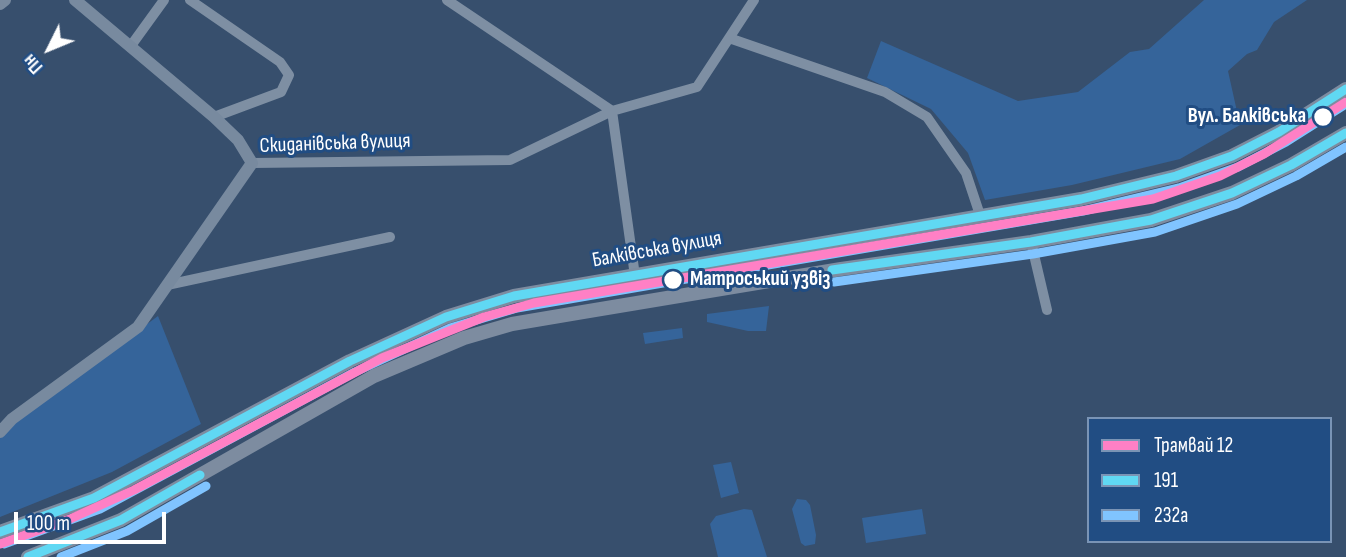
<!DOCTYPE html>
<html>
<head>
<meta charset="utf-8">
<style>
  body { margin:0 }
  #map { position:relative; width:1346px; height:557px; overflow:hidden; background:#374f6d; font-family:"Sofia Sans Condensed",sans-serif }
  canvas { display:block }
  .legend { position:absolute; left:1087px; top:417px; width:245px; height:126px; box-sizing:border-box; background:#214d83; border:2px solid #7a94b5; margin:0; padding:9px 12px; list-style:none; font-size:21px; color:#fff }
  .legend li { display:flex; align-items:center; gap:14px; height:35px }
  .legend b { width:35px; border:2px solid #7a94b5 }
  .north { position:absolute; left:14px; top:14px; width:70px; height:70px; -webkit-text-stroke:5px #214d83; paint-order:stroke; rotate:227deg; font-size:19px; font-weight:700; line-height:28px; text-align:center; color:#fff }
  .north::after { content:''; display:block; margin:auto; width:24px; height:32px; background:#fff; clip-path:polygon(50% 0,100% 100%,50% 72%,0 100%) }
  .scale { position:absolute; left:14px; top:512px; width:152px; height:32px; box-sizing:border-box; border:4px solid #fff; border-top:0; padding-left:9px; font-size:21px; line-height:24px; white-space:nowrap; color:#fff; -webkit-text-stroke:5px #214d83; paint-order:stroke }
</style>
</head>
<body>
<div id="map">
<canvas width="1346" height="557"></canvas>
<ul class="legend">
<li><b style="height:9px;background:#ff80c5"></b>Трамвай 12</li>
<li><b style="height:9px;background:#60d8f3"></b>191</li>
<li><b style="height:9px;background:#80c4ff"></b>232а</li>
</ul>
<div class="north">Пн</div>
<div class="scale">100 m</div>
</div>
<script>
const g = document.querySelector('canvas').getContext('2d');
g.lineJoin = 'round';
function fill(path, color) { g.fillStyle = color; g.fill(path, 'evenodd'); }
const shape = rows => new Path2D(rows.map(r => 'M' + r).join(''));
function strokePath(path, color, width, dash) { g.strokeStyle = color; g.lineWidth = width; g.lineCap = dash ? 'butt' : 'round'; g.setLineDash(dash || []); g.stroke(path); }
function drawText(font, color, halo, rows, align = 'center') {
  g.font = font + ' "Sofia Sans Condensed",sans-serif'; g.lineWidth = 6; g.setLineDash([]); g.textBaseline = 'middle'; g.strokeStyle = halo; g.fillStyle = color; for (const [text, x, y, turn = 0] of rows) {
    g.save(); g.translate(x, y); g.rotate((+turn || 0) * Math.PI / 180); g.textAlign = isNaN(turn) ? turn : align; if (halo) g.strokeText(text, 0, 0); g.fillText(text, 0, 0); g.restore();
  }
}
fill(shape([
  [1204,0,1307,0,1274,22,1257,50,1247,54,1228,71,1240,125,1180,159,1072,185,985,200,968,153,931,109,867,78,881,41,1018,101,1078,92,1130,52,1149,49],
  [769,306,766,331,748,331,707,322,707,314],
  [158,316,201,424,112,472,0,517,0,438,15,422],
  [682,328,683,338,645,344,643,333],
  [731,462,739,493,721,498,713,465],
  [797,499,806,500,810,505,816,535,815,544,805,546,801,543,792,509],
  [744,509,752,510,767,557,718,557,710,524,716,516],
  [922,509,926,534,866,543,862,518]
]), '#35649a');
strokePath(shape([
  [190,0,280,62,289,75,281,92,214,117],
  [447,0,612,111,635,276],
  [729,38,885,92,927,117,966,173,980,215],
  [130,47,164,0],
  [252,163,510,160,612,111,697,87,754,0],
  [1031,242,1047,310],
  [167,285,390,237]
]), '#7e8fa3', 10);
strokePath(shape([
  [0,4,5,0],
  [0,432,12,419,138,327,252,163,238,140,214,117,75,0]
]), '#788a9f', 12);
strokePath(shape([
  [0,532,94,498,350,361,446,317,514,296,1081,199,1176,176,1232,156,1279,132,1346,89],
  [28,557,121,520,374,376,464,338,512,324,583,312,841,269,1031,242,1151,220,1232,193,1291,165,1346,133]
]), '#7d8ca0', 14);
strokePath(shape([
  [832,270,1031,242,1151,220,1232,193,1291,165,1346,133],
  [0,532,94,498,350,361,446,317,514,296,1081,199,1176,176,1232,156,1279,132,1346,89],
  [28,557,121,520,200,475]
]), '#60d8f3', 9);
strokePath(shape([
  [834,282,1033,254,1155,232,1237,204,1296,176,1346,147],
  [4,544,100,509,355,372,450,328,517,308,1083,211,1179,188,1238,167,1286,142,1346,104],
  [61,557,127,531,206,486]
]), '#80c4ff', 9);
strokePath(shape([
  [0,544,70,519,134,490,382,358,484,317,534,303,1153,199,1220,176,1264,154,1346,102]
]), '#ff80c5', 9);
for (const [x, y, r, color] of [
  [1323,117,10,"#fff"],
  [673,280,10,"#fff"]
]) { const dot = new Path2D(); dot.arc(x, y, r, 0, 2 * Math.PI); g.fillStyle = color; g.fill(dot); strokePath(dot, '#214d83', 2.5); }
drawText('bold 21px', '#fff', '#214d83', [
  ["Вул. Балківська",1306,117],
  ["Матроський узвіз",690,280,"left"]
], 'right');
drawText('21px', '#fff', '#214d83', [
  ["Скиданівська вулиця",335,144,-2],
  ["Балківська вулиця",657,250,-10]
]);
</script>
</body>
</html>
